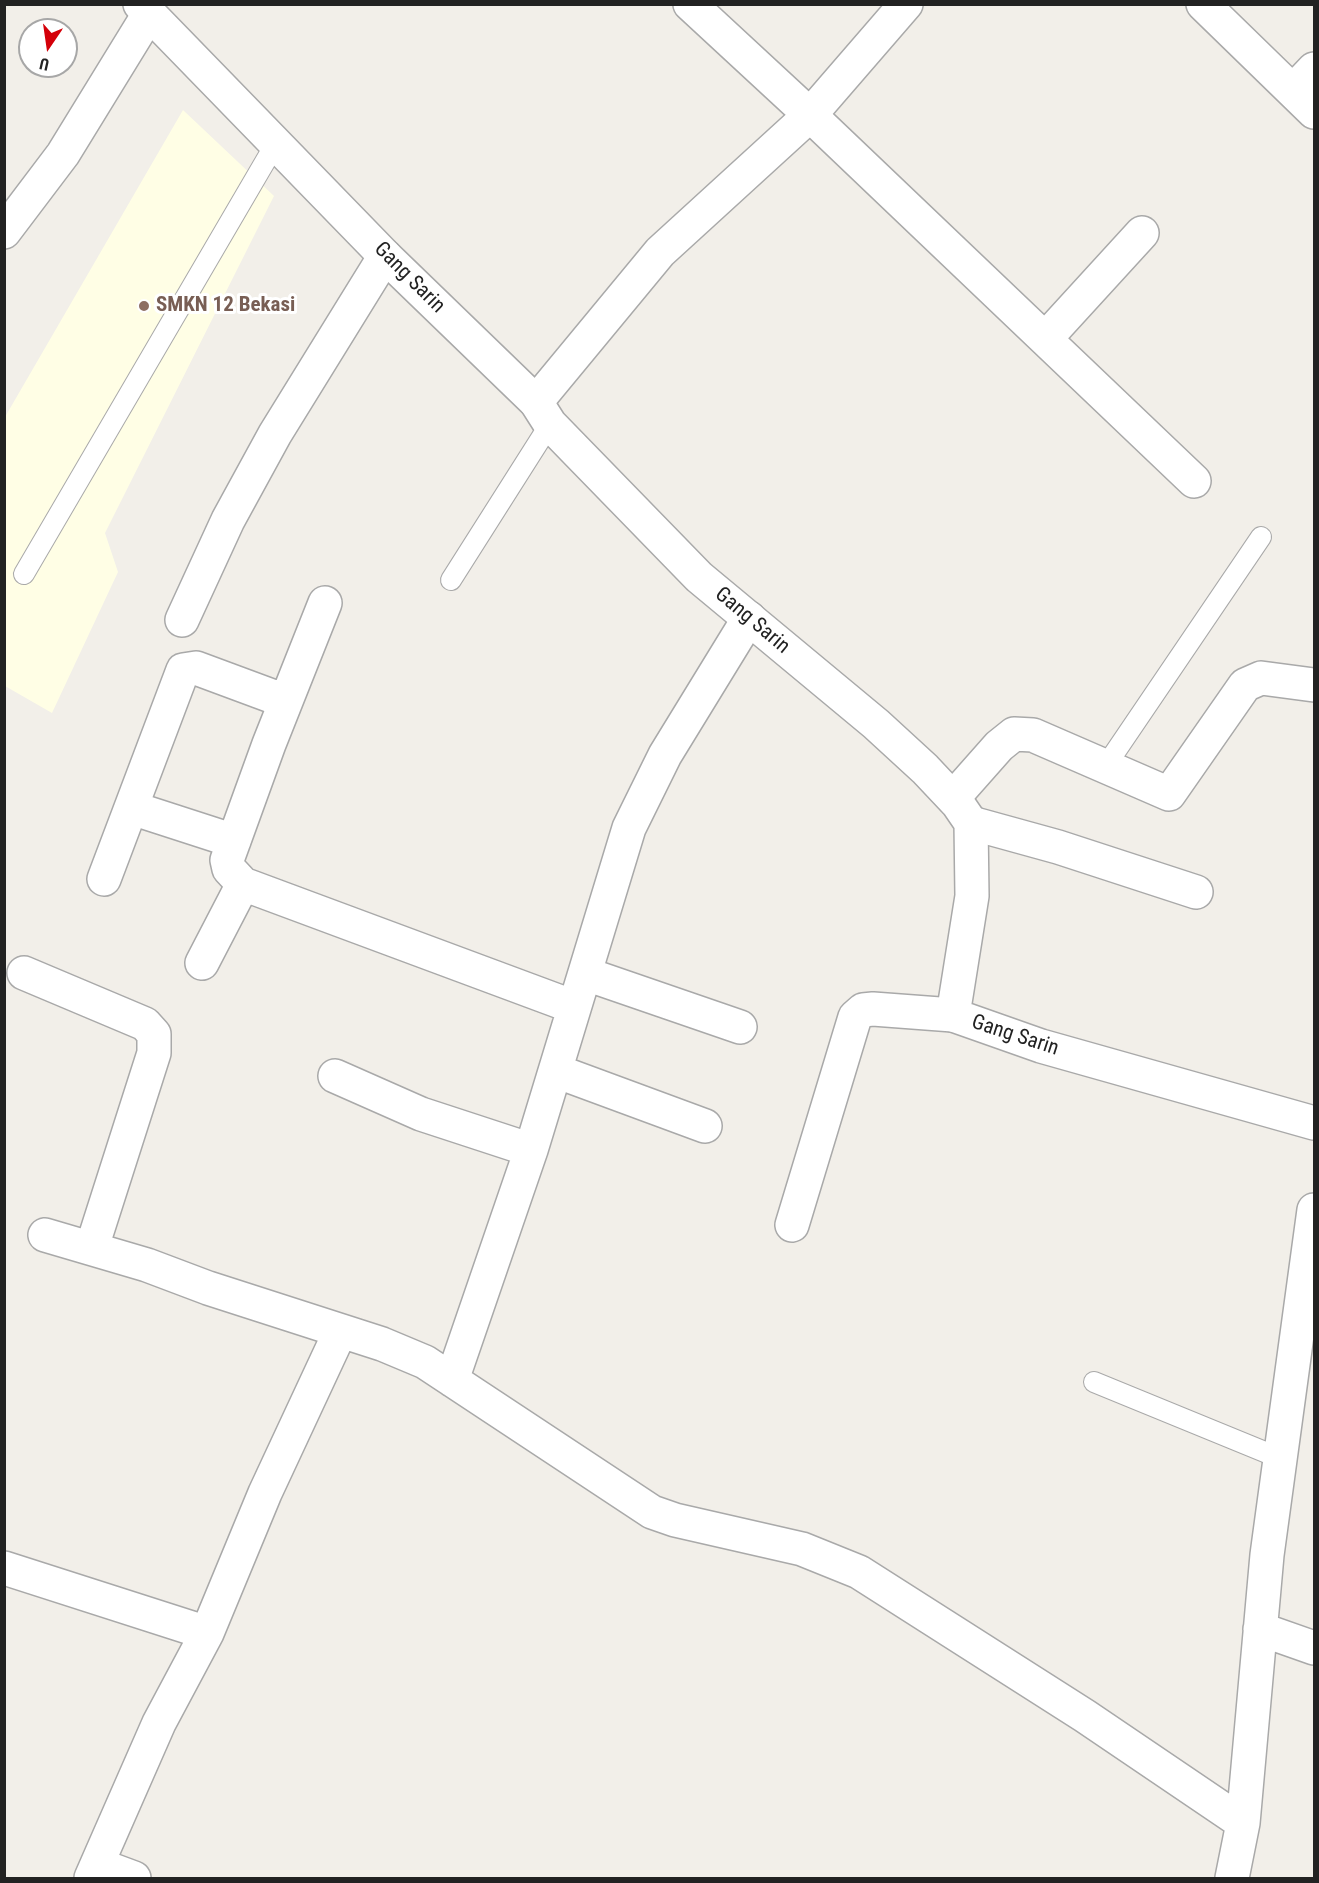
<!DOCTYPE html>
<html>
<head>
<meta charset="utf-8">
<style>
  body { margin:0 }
  #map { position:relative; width:1319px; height:1883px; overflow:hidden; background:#f2efe9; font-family:"Roboto Condensed",sans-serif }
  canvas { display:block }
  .frame { position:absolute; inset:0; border:6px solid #222; pointer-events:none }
  .north { position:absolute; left:18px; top:18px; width:60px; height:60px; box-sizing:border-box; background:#fff; border:2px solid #a7a7a7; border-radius:50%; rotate:193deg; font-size:16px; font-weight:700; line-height:24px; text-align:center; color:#222 }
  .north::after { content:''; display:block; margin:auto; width:21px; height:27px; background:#d40009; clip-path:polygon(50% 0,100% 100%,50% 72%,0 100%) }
</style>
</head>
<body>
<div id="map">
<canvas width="1319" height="1883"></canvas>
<div class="frame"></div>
<div class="north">U</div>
</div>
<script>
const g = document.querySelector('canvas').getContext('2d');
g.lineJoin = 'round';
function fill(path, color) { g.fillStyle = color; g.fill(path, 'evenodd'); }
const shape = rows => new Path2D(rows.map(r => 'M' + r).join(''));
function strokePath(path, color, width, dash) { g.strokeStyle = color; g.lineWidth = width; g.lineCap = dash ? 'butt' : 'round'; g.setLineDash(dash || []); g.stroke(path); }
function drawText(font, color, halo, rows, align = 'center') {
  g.font = font + ' "Roboto Condensed",sans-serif'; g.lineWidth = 6; g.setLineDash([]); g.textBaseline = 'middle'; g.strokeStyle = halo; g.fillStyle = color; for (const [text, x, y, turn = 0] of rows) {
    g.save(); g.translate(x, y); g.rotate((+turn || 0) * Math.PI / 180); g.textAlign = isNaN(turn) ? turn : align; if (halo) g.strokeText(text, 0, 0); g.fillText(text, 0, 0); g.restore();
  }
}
fill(shape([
  [183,110,274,196,105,533,118,572,52,713,5,686,5,417]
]), '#fffee5');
const service = shape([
  [24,574,276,143],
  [451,580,550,424],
  [1105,767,1261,537],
  [1094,1382,1282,1459]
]);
const minor = shape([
  [690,4,810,115,1194,481],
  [1203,4,1314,112],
  [1294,90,1314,69],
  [4,232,63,154,149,14],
  [1046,338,1142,233],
  [536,402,660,252,810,115,906,4],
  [325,603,269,744,227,860,229,869,243,884,574,1007],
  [182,620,228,520,275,434,385,256],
  [953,798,999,746,1014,734,1033,735,1169,794,1245,685,1261,678,1314,685],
  [132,808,234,841],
  [971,823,1058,847,1196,892],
  [104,879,183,670,196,668,285,701],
  [202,963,243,884],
  [24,973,145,1024,154,1034,154,1053,92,1247],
  [586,974,740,1027],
  [556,1071,705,1126],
  [335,1076,421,1114,531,1150],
  [792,1225,855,1017,863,1010,873,1009,953,1015],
  [45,1235,147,1265,208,1288,382,1344,425,1362,652,1512,675,1520,802,1549,859,1572,1085,1716,1243,1823],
  [452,1380,531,1150,629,828,665,755,749,618],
  [4,1568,207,1633],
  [1260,1629,1314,1648],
  [99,1865,134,1878],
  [91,1878,159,1723,207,1633,265,1493,340,1332],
  [1232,1878,1243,1823,1267,1555,1314,1210]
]);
const tertiary = shape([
  [140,4,385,256,536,402,550,424,699,577,876,724,925,769,958,804,971,823,972,896,953,1015,1041,1046,1314,1123]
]);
strokePath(service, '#a9a9a9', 22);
strokePath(minor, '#a9a9a9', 36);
strokePath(tertiary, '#a9a9a9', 36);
strokePath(service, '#fff', 20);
strokePath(minor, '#fff', 33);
strokePath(tertiary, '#fff', 33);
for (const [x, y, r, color] of [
  [144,306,6,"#8d6e63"]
]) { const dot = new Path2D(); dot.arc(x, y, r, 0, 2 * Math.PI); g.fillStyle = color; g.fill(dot); strokePath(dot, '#fff', 2); }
drawText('21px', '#222', '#fff', [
  ["Gang Sarin",409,278,45],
  ["Gang Sarin",752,621,40],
  ["Gang Sarin",1015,1036,18]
]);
drawText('bold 21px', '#785e54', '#fff', [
  ["SMKN 12 Bekasi",156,306]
], 'left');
</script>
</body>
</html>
